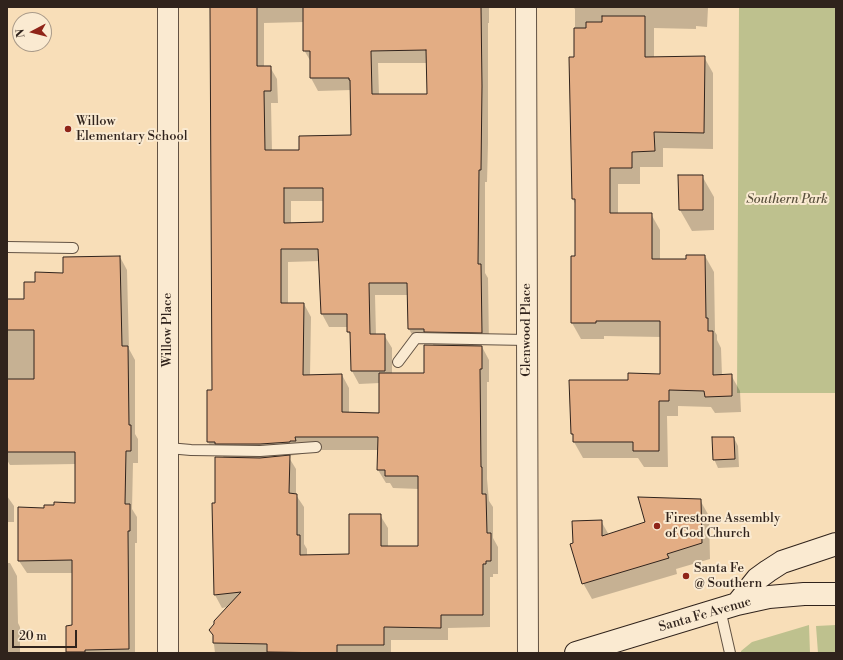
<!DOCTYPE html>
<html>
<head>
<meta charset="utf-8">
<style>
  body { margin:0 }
  #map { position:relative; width:843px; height:660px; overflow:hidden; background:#f8deb8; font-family:"Libre Bodoni",serif }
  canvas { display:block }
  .frame { position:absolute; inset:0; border:8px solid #30231c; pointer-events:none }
  .north { position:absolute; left:12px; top:12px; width:40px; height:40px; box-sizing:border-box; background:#faead1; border:1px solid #a99a89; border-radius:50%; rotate:263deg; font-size:11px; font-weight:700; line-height:16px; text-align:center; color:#30231c }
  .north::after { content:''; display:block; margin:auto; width:14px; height:18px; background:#8f2418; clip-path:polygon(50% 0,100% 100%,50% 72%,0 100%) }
  .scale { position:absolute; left:12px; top:630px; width:65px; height:18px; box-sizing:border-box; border:2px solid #30231c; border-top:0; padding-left:5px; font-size:12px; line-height:14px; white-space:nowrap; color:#30231c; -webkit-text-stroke:3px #faead1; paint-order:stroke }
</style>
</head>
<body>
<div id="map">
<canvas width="843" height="660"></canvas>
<div class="frame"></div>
<div class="north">N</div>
<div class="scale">20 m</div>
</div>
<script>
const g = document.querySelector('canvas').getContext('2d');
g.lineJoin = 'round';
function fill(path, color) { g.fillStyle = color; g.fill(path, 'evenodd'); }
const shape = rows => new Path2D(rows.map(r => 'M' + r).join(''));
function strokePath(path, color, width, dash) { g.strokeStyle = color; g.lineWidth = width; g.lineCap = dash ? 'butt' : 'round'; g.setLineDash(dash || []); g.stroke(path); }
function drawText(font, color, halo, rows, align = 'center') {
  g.font = font + ' "Libre Bodoni",serif'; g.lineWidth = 4; g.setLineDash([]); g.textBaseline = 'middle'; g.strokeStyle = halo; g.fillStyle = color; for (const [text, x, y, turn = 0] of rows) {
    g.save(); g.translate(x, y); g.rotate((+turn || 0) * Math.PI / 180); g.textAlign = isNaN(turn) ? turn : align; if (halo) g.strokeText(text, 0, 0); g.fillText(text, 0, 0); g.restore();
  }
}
fill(shape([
  [739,7,836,7,836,393,737,393],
  [809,625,810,653,741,653,741,651,752,642],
  [836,625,836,653,818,653,816,626]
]), '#bec18e');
fill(shape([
  [210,7,489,7,489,23,488,23,488,144,487,182,485,182,485,273,488,278,489,345,481,345,489,360,489,382,487,382,487,479,489,501,493,507,493,538,498,547,498,574,493,574,493,577,490,577,490,627,448,628,448,640,391,640,391,653,215,653,212,628,228,607,222,608,215,595,213,504,216,504,224,458,222,454,215,454,208,442,214,391],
  [304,22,304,50,311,62,311,78,318,91,351,90,352,136,300,151,272,151,271,103,278,103,277,79,270,67,264,67,264,23],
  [378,63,427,63,428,95,379,95],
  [291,201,324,201,324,223,291,224],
  [320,261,322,314,329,327,348,327,348,332,351,336,352,371,359,384,380,383,380,414,349,413,349,388,342,375,310,376,311,317,304,304,288,304,288,262],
  [375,295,409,295,409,329,416,342,431,341,434,346,425,374,392,374,392,348,384,335,376,335],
  [302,450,378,450,378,470,386,483,390,483,393,488,419,489,419,547,388,547,388,528,380,515,350,555,307,556,307,549,304,544,304,507,296,495,296,469,288,456,302,454],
  [573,7,707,7,708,8,707,27,696,26,696,29,654,28,654,58,704,57,713,73,713,149,663,148,663,167,640,167,640,184,618,184,618,214,651,214,660,230,660,260,687,260,705,256,714,272,715,332,717,335,717,340,721,348,722,376,731,375,740,391,741,412,715,413,711,407,678,406,678,416,667,416,668,467,644,467,638,458,583,458,574,442,574,438,572,434,629,381,661,375,661,337,604,336,604,339,581,339,572,323,576,257,576,206,573,199,575,58,575,9],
  [702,176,714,197,714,230,692,231,680,210],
  [120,257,127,270,129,349,135,360,135,434,138,439,138,463,133,463,132,509,137,517,137,543,135,543,135,653,67,653,67,627,73,626,73,573,27,573,19,561,45,509,76,504,76,464,10,465,7,460,7,300,25,300,36,283],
  [734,438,738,446,739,467,718,468,714,459],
  [7,496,14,506,14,522,7,522],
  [700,500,709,516,710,559,676,569,677,574,592,599,583,583,601,521,609,535,647,523],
  [7,563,10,563,17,576,18,623,20,627,20,653,7,653]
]), '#0003');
const building = shape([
  [210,7,257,7,257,66,271,66,271,91,264,91,265,150,299,150,299,136,351,135,350,80,349,80,349,78,310,78,310,51,303,51,303,7,481,7,482,86,481,170,479,170,478,264,481,264,482,333,424,332,424,329,408,329,407,283,369,283,370,334,385,334,385,371,351,371,350,332,347,332,347,314,321,314,318,249,281,249,281,303,304,303,303,375,342,374,342,412,379,413,379,373,424,373,424,345,482,346,482,369,480,369,481,467,482,467,482,494,486,494,487,533,491,533,491,561,486,561,486,564,483,564,483,615,441,615,441,628,384,627,384,645,337,645,337,653,267,652,267,644,213,643,213,635,209,630,214,624,214,621,241,592,214,595,212,503,215,503,215,457,260,458,290,455,289,493,297,494,297,535,300,535,300,555,349,554,349,514,381,514,381,546,418,546,418,476,385,476,385,470,377,470,378,437,295,437,296,441,290,441,290,442,260,444,215,444,215,442,207,442,207,390,212,390,210,7],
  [426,50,427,94,372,94,371,51,426,50],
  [284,188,323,188,323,222,284,223,284,188],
  [602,16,645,16,645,57,705,56,704,133,654,132,655,151,632,152,632,168,610,168,610,213,652,213,652,259,686,259,686,255,705,255,706,318,708,318,708,331,713,331,713,375,732,374,732,396,705,397,704,391,669,390,669,401,659,401,659,451,633,451,633,442,573,442,573,434,571,434,569,380,628,380,628,373,660,374,660,321,596,321,596,323,571,323,571,256,575,256,575,199,572,199,569,57,574,57,574,28,586,28,586,22,602,22,602,16],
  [678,175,703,175,703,210,679,210,678,175],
  [120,256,122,346,128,346,129,425,131,425,131,451,126,451,125,504,130,504,130,531,128,531,129,649,85,650,85,652,66,652,66,626,72,625,72,560,18,561,18,507,44,508,44,505,54,505,54,502,75,503,75,452,7,452,7,379,34,379,34,330,7,330,7,299,24,299,24,282,35,282,35,272,63,273,63,257,120,256],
  [712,437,734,437,735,459,713,460,712,437],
  [638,497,701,499,702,543,667,554,669,558,582,584,570,544,573,543,572,521,602,520,602,536,645,522,638,497]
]);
fill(building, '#e3ad84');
strokePath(building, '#30231c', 1);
const lane = shape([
  [7,247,73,248],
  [398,362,416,338,527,340],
  [168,448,191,450,260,451,316,447],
  [720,609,730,653]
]);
const street = shape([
  [168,7,168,653],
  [526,7,528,653]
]);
const secondary = shape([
  [737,604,757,579,768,571,782,562,836,544],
  [576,653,737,604,769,597,804,594,836,594]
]);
strokePath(lane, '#625243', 12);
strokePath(street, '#625243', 22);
strokePath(secondary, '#30231c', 24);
strokePath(lane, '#faead1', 10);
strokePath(street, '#faead1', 20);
strokePath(secondary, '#faead1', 22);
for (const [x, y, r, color] of [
  [68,129,4,"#8f2418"],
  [657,526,4,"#8f2418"],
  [686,576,4,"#8f2418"]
]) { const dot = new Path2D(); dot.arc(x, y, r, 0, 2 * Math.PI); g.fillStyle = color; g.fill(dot); strokePath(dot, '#faead1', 1.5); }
drawText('13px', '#30231c', '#faead1', [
  ["Willow",76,122],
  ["Elementary School",76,137],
  ["Firestone Assembly",665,519],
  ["of God Church",665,534],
  ["Santa Fe",694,569],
  ["@ Southern",694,584]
], 'left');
drawText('italic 13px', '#5b523e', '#faead1', [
  ["Southern Park",787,200]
]);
drawText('13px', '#30231c', '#faead1', [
  ["Willow Place",168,330,-90],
  ["Glenwood Place",527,330,-90],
  ["Santa Fe Avenue",705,615,-16]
]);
</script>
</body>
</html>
